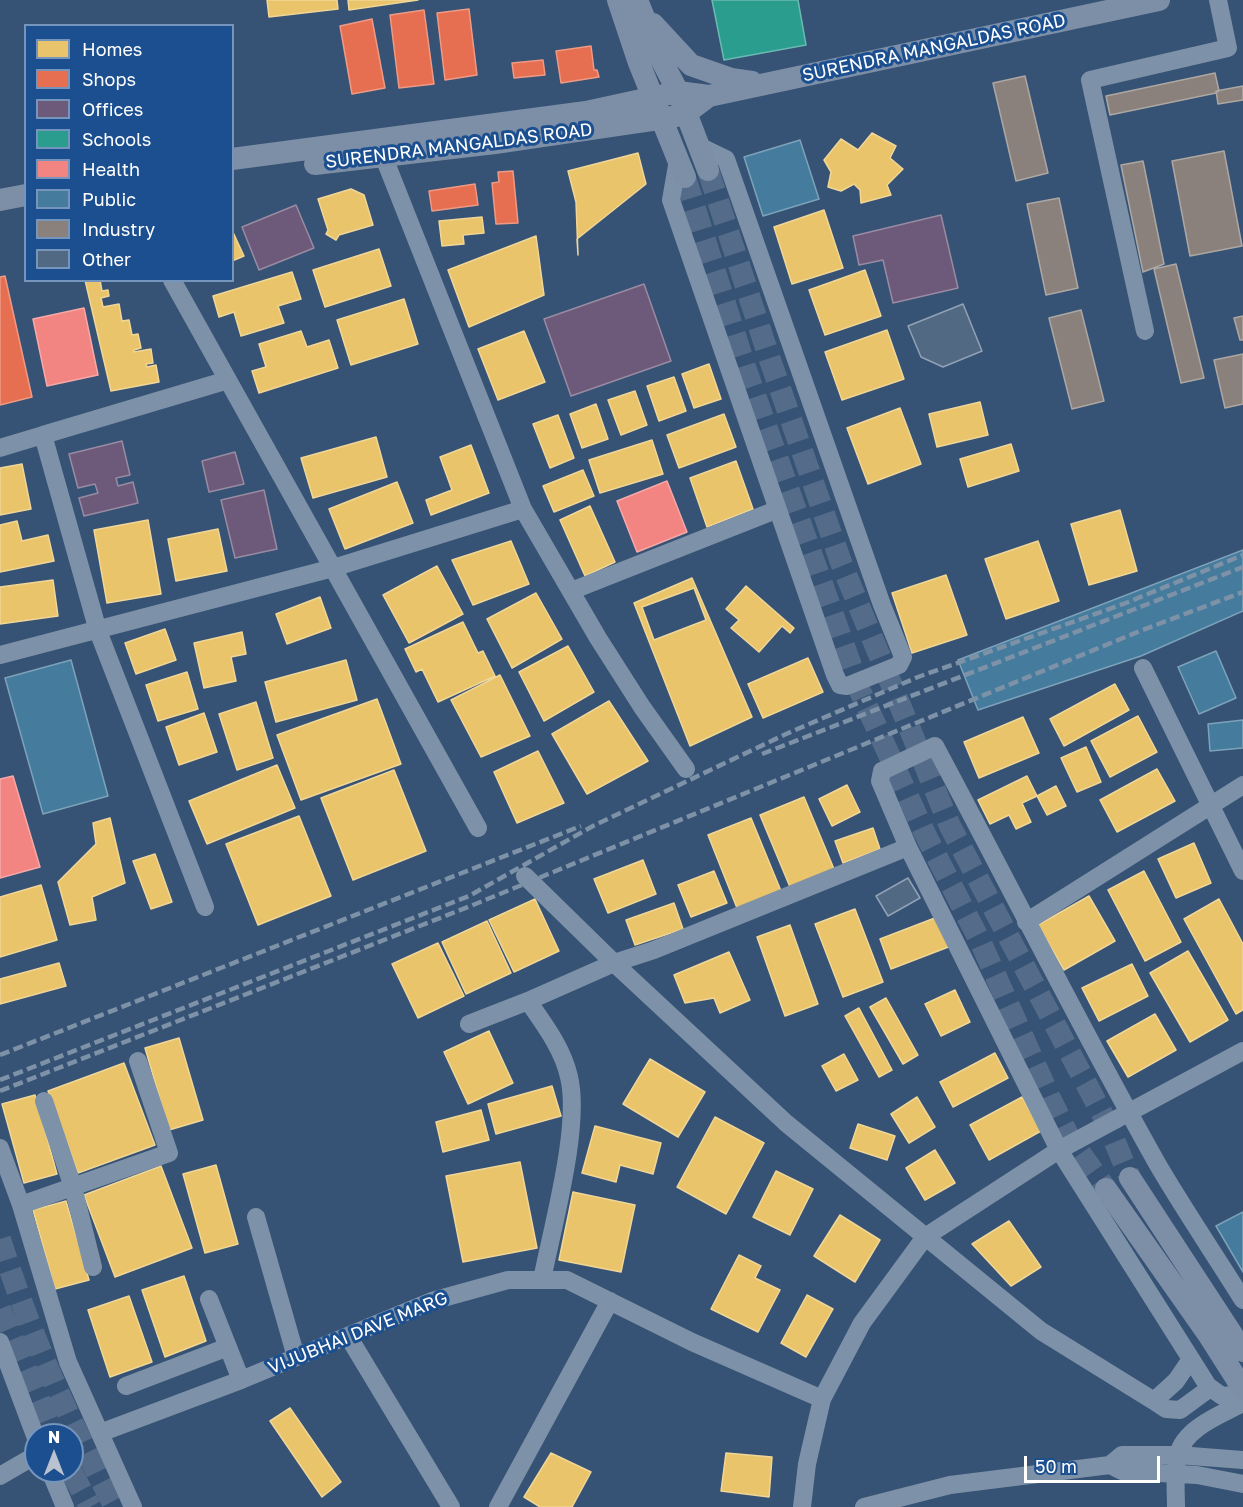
<!DOCTYPE html>
<html>
<head>
<meta charset="utf-8">
<style>
	body { margin:0 }
	#map { position:relative; width:1243px; height:1507px; overflow:hidden; background:#365274; font-family:"Golos Text",sans-serif }
	canvas { display:block }
	.legend { position:absolute; left:24px; top:24px; width:210px; height:258px; box-sizing:border-box; background:#1b4f8f; border:2px solid #7695bc; margin:0; padding:8px 10px; list-style:none; font-size:18px; color:#fff }
	.legend li { display:flex; align-items:center; gap:12px; height:30px }
	.legend b { width:30px; border:2px solid #7695bc }
	.north { position:absolute; left:24px; top:1423px; width:60px; height:60px; box-sizing:border-box; background:#1b4f8f; border:2px solid #7695bc; border-radius:50%; rotate:0deg; font-size:16px; font-weight:700; line-height:24px; text-align:center; color:#fff }
	.north::after { content:''; display:block; margin:auto; width:21px; height:27px; background:#b9c2ce; clip-path:polygon(50% 0,100% 100%,50% 72%,0 100%) }
	.scale { position:absolute; left:1024px; top:1456px; width:136px; height:27px; box-sizing:border-box; border:3px solid #fff; border-top:0; padding-left:8px; font-size:18px; line-height:21px; white-space:nowrap; color:#fff; -webkit-text-stroke:4px #1b4f8f; paint-order:stroke }
</style>
</head>
<body>
<div id="map">
<canvas width="1243" height="1507"></canvas>
<ul class="legend">
<li><b style="height:16px;background:#e9c46a"></b>Homes</li>
<li><b style="height:16px;background:#e76f51"></b>Shops</li>
<li><b style="height:16px;background:#6d597a"></b>Offices</li>
<li><b style="height:16px;background:#2a9d8f"></b>Schools</li>
<li><b style="height:16px;background:#f28482"></b>Health</li>
<li><b style="height:16px;background:#457b9d"></b>Public</li>
<li><b style="height:16px;background:#8a817c"></b>Industry</li>
<li><b style="height:16px;background:#526984"></b>Other</li>
</ul>
<div class="north">N</div>
<div class="scale">50 m</div>
</div>
<script>
const context = document.querySelector('canvas').getContext('2d');
context.lineJoin = 'round';
function fillPath(path, color) {
  context.fillStyle = color;
  context.fill(path, 'evenodd');
}
function stroke(path, color, width, dash) {
  context.strokeStyle = color;
  context.lineWidth = width;
  context.lineCap = dash ? 'butt' : 'round';
  context.setLineDash(dash || []);
  context.stroke(path);
}
function drawText(font, color, halo, rows, align = 'center') {
  context.font = font + ' "Golos Text",sans-serif';
  context.lineWidth = 6;
  context.setLineDash([]);
  context.textBaseline = 'middle';
  context.strokeStyle = halo;
  context.fillStyle = color;
  for (const [text, x, y, turn = 0] of rows) {
    context.save();
    context.translate(x, y);
    context.rotate((+turn || 0) * Math.PI / 180);
    context.textAlign = isNaN(turn) ? turn : align;
    if (halo) context.strokeText(text, 0, 0);
    context.fillText(text, 0, 0);
    context.restore();
  }
}
const homes = new Path2D(`
	M267 0H337L338 9 269 17Z
	M348 0H418L349 10Z
	M872 133 896 146 890 158 903 169 887 185 891 195 861 203 860 190 854 184 841 191 828 187 831 172 824 160 841 139 858 150Z
	M638 153 646 184 577 239 578 255 576 202 568 171Z
	M351 189 364 195 373 225 339 235 336 240 326 234 328 230 318 199Z
	M824 210 843 268 792 284 774 227Z
	M482 217 484 233 463 235 464 244 442 246 439 221Z
	M232 230 244 256 232 261Z
	M536 236 544 295 469 327 448 270Z
	M379 249 391 286 325 307 313 270Z
	M865 270 881 316 825 335 809 290Z
	M292 272 301 299 278 306 284 323 241 336 234 312 219 317 213 296Z
	M85 280H100L102 291 108 290 109 296 101 298 103 307 119 304 122 321 129 320 132 335 138 334 141 348 134 350V352L151 349 153 363 146 364 147 367 156 365 159 382 111 391Z
	M404 299 418 344 351 365 337 320Z
	M887 330 904 379 842 400 825 352Z
	M301 331 307 347 329 340 338 368 259 393 252 371 266 367 259 344Z
	M524 331 545 382 498 400 478 349Z
	M709 364 721 399 694 408 682 374Z
	M674 377 686 411 659 421 647 386Z
	M635 391 647 425 621 435 608 400Z
	M980 402 988 435 937 447 929 414Z
	M596 404 608 439 582 448 570 414Z
	M900 408 921 464 868 484 847 428Z
	M724 414 736 447 679 468 667 435Z
	M558 415 574 458 550 468 533 424Z
	M376 437 387 477 313 498 301 458Z
	M652 440 663 474 600 493 589 460Z
	M1011 444 1019 471 968 487 960 459Z
	M471 445 489 493 431 515 426 500 452 490 440 457Z
	M736 461 753 509 707 527 690 478Z
	M22 464 31 509 0 515V468Z
	M583 470 594 496 554 512 543 486Z
	M397 482 413 523 345 549 329 509Z
	M590 506 615 562 585 576 560 520Z
	M1120 510 1137 571 1089 585 1071 524Z
	M148 520 161 594 107 603 94 530Z
	M17 521 22 541 48 535 54 561 0 572V525Z
	M218 529 227 571 176 581 168 539Z
	M511 541 529 584 473 605 452 560Z
	M1038 541 1059 601 1006 619 985 559Z
	M437 566 463 614 409 643 383 595Z
	M946 575 967 635 912 653 892 593Z
	M692 578 752 717 690 746 634 603Z
	M53 580 58 616 0 624V587Z
	M746 586 794 628 790 633 782 626 759 652 731 628 739 620 726 609Z
	M694 588 706 620 654 640 642 607Z
	M536 593 562 639 512 668 487 619Z
	M320 597 331 628 287 644 276 614Z
	M463 622 478 653 483 651 495 676 438 702 422 669 416 672 405 649Z
	M165 629 176 660 136 674 125 643Z
	M242 632 246 654 231 657 236 681 204 688 194 643Z
	M568 646 594 692 544 721 519 672Z
	M808 658 823 692 763 718 748 684Z
	M346 660 357 700 276 722 265 682Z
	M187 672 198 709 158 721 146 685Z
	M500 675 530 736 481 757 451 700Z
	M1115 684 1129 710 1064 746 1050 719Z
	M377 699 401 764 301 800 277 735Z
	M609 701 648 761 587 794 552 734Z
	M256 702 273 758 237 770 219 714Z
	M204 713 217 752 179 765 166 727Z
	M1138 716 1157 752 1110 777 1091 741Z
	M1023 717 1039 753 979 778 964 742Z
	M1086 747 1101 782 1077 792 1061 758Z
	M538 751 564 803 517 823 494 772Z
	M277 765 295 808 207 844 189 801Z
	M1157 769 1175 801 1117 832 1100 800Z
	M394 770 426 851 353 880 321 798Z
	M1027 776 1037 796 1022 803 1031 822 1016 829 1009 815 990 824 978 800Z
	M847 785 860 812 832 826 819 799Z
	M1056 786 1066 806 1047 815 1037 796Z
	M804 797 834 869 790 887 760 815Z
	M299 816 331 896 258 925 226 844Z
	M110 818 125 883 92 897 96 920 70 925 58 882 96 844 93 823Z
	M751 818 781 891 737 908 708 835Z
	M873 828 880 849 843 863 835 841Z
	M1194 843 1211 883 1176 898 1158 859Z
	M155 854 172 902 151 909 133 861Z
	M643 860 656 894 608 913 594 879Z
	M714 871 727 903 691 917 678 885Z
	M1144 871 1181 942 1145 961 1108 890Z
	M41 885 57 940 0 957V897Z
	M1089 896 1115 941 1064 970 1038 925Z
	M535 899 559 951 514 972 489 920Z
	M1219 899 1243 944V1010L1236 1014 1184 919Z
	M674 903 683 929 635 945 626 920Z
	M855 909 883 982 843 997 815 924Z
	M940 916 951 946 891 969 880 939Z
	M487 921 511 973 466 994 442 942Z
	M790 925 818 1004 785 1016 757 937Z
	M438 943 464 996 418 1018 392 964Z
	M1188 951 1228 1020 1190 1042 1150 973Z
	M729 952 750 1000 720 1013 714 998 685 1003 674 975Z
	M59 963 66 986 0 1004V979Z
	M1132 964 1148 996 1099 1021 1082 988Z
	M955 990 970 1022 941 1036 925 1004Z
	M886 998 918 1055 903 1064 870 1007Z
	M859 1008 892 1070 879 1077 845 1016Z
	M1155 1014 1176 1050 1128 1077 1107 1041Z
	M489 1031 513 1083 468 1104 444 1052Z
	M179 1038 203 1120 169 1130 145 1048Z
	M995 1053 1008 1078 953 1107 940 1082Z
	M844 1054 858 1080 836 1091 822 1066Z
	M650 1059 705 1092 678 1137 623 1104Z
	M124 1063 155 1145 78 1173 48 1091Z
	M552 1086 561 1116 496 1134 488 1104Z
	M35 1095 57 1174 24 1183 2 1104Z
	M917 1097 935 1127 909 1143 891 1114Z
	M1022 1097 1041 1131 989 1160 970 1125Z
	M481 1110 489 1140 443 1152 436 1122Z
	M715 1117 764 1143 726 1214 677 1187Z
	M858 1124 895 1136 887 1160 850 1148Z
	M595 1126 661 1143 653 1174 620 1165 616 1182 582 1173Z
	M935 1150 955 1183 925 1200 906 1168Z
	M520 1162 537 1248 463 1262 446 1176Z
	M216 1165 238 1244 205 1253 183 1174Z
	M161 1166 192 1248 115 1277 84 1195Z
	M776 1171 813 1189 790 1235 753 1217Z
	M573 1192 635 1205 621 1272 559 1260Z
	M66 1201 89 1280 55 1289 33 1210Z
	M840 1215 880 1240 855 1282 814 1256Z
	M1009 1221 1041 1267 1011 1286 972 1244Z
	M739 1255 761 1266 755 1278 780 1290 758 1332 711 1309Z
	M184 1276 206 1341 165 1357 142 1290Z
	M807 1295 833 1309 806 1357 781 1343Z
	M129 1296 152 1362 110 1377 88 1310Z
	M290 1408 341 1482 322 1497 270 1421Z
	M551 1453 591 1472 572 1507H540L524 1497Z
	M726 1453 772 1457 769 1497 721 1491Z`);
fillPath(homes, '#e9c46a');
stroke(homes, '#f0d697', 1.5);
const shops = new Path2D(`
	M469 9 477 75 445 80 437 13Z
	M424 10 434 84 399 88 390 15Z
	M372 19 385 88 352 94 340 26Z
	M591 46 594 70H597L599 77 561 83 556 51Z
	M543 60 545 75 514 78 512 63Z
	M513 171 518 223 496 224 492 183 499 182 498 172Z
	M475 184 478 205 432 211 429 191Z
	M5 276 32 397 0 405V277Z`);
fillPath(shops, '#e76f51');
stroke(shops, '#ee9a85', 1.5);
const offices = new Path2D(`
	M296 205 314 248 259 270 242 227Z
	M941 215 958 288 893 303 883 260 859 265 853 236Z
	M644 284 671 361 571 396 544 319Z
	M122 441 130 475 116 478 118 486 133 482 138 503 84 516 79 498 98 493 95 484 78 488 69 454Z
	M235 452 244 484 209 492 202 461Z
	M264 490 277 549 235 558 221 500Z`);
fillPath(offices, '#6d597a');
stroke(offices, '#998ba2', 1.5);
const schools = new Path2D(`
	M712 0H798L806 45 724 60Z`);
fillPath(schools, '#2a9d8f');
stroke(schools, '#6abab1', 1.5);
const health = new Path2D(`
	M84 308 98 375 47 386 33 319Z
	M667 481 687 532 637 552 617 501Z
	M13 776 40 867 0 878V779Z`);
fillPath(health, '#f28482');
stroke(health, '#f6a9a8', 1.5);
const public = new Path2D(`
	M800 140 819 199 763 216 744 157Z
	M1243 550V611L1141 656 978 710 958 660Z
	M1216 651 1236 698 1199 714 1178 667Z
	M71 660 108 796 43 814 5 678Z
	M1243 720V748L1210 751 1208 724Z
	M1243 1212V1272L1216 1226Z`);
fillPath(public, '#457b9d');
stroke(public, '#7da3ba', 1.5);
const industry = new Path2D(`
	M1215 73 1219 91 1216 93 1110 115 1106 96Z
	M1025 76 1048 173 1016 181 993 83Z
	M1243 86V100L1218 104 1216 91Z
	M1224 151 1242 246 1190 256 1172 161Z
	M1143 161 1164 264 1143 272 1121 165Z
	M1059 198 1078 288 1046 295 1027 204Z
	M1176 264 1204 378 1181 383 1154 269Z
	M1081 310 1104 401 1072 409 1049 318Z
	M1243 316V340H1240L1234 318Z
	M1243 354V404L1225 408 1214 360Z`);
fillPath(industry, '#8a817c');
stroke(industry, '#ada7a3', 1.5);
const building = new Path2D(`
	M963 304 982 351 943 367 921 357 908 326Z
	M908 878 920 898 888 916 876 896Z`);
fillPath(building, '#526984');
stroke(building, '#92a2b6', 1.5);
stroke(new Path2D(`
	M708 170 770 360 842 565 950 826 1107 1123 1130 1178
	M685 177 745 367 860 691 926 836 981 943 1050 1098 1070 1139 1106 1189
	M0 1239C29 1332 69 1421 115 1507
	M0 1309 54 1435
	M71 1471 90 1507`), '#546c89', 22, [22, 11]);
stroke(new Path2D(`
	M379 145 523 509 598 638 642 707 686 769
	M678 160 671 200 835 675 840 685 847 686 899 665 903 657 882 605 726 159 699 146
	M172 280 478 828
	M1145 331 1090 80 1228 48 1218 0
	M43 435 228 380
	M0 448 43 435 98 631 205 907
	M571 591 776 510
	M0 655 333 568 523 509
	M1143 668 1243 871
	M525 876 614 963 654 950 908 847
	M1026 922 1243 785
	M469 1024 528 1001
	M44 1101 73 1187 93 1267
	M0 1148 21 1205 68 1362 133 1507
	M21 1205 169 1153 138 1061
	M256 1217 296 1357
	M542 1280C552 1228 581 1126 569 1077 563 1049 544 1024 528 1001L614 963 786 1123 1041 1331 1154 1401
	M209 1299 241 1380
	M1243 1300C1215 1255 1185 1211 1158 1165 1080 1027 1010 886 935 746L882 771 880 781 908 847 1059 1150 1208 1386 1222 1396 1243 1394
	M348 1336 451 1507
	M0 1342 36 1438
	M1191 1359 1176 1381 1154 1401 1166 1409 1180 1410 1210 1388
	M126 1386 228 1347
	M822 1399 862 1323 925 1237 1059 1150 1243 1051
	M100 1433 241 1380 432 1301 508 1280H567L692 1342 822 1399 807 1464 802 1507
	M1110 1465 1122 1455H1178L1243 1460
	M50 1471 65 1507
	M0 1476 36 1455
	M498 1507 610 1301
	M864 1507 950 1485 1110 1465 1122 1471 1197 1475 1243 1484
	M1176 1507C1176 1491 1174 1471 1178 1455 1184 1428 1222 1414 1243 1403`), '#7d92a8', 18);
stroke(new Path2D(`
	M618 0 639 63 685 177
	M637 0 661 59 678 92 708 170
	M653 24 691 65 731 79 752 82
	M232 159 586 112 678 92 709 96 1159 0
	M315 164 495 143 672 117 685 114 709 96
	M0 200 26 195
	M1130 1178 1243 1351
	M1106 1189 1210 1337 1243 1389`), '#7d8ea7', 22);
stroke(new Path2D(`
	M762 754 1243 567
	M0 1055 581 826
	M0 1080 469 896 593 826 786 734 918 677 1126 603 1243 555
	M0 1091 473 905 1140 631 1243 592`), '#7e92a7', 4.5, [10, 4.5]);
drawText('18px', '#fff', '#1b4f8f', [
	["SURENDRA MANGALDAS ROAD",934,48,-12],
	["SURENDRA MANGALDAS ROAD",459,146,-7],
	["VIJUBHAI DAVE MARG",358,1333,-22]
]);
</script>
</body>
</html>
